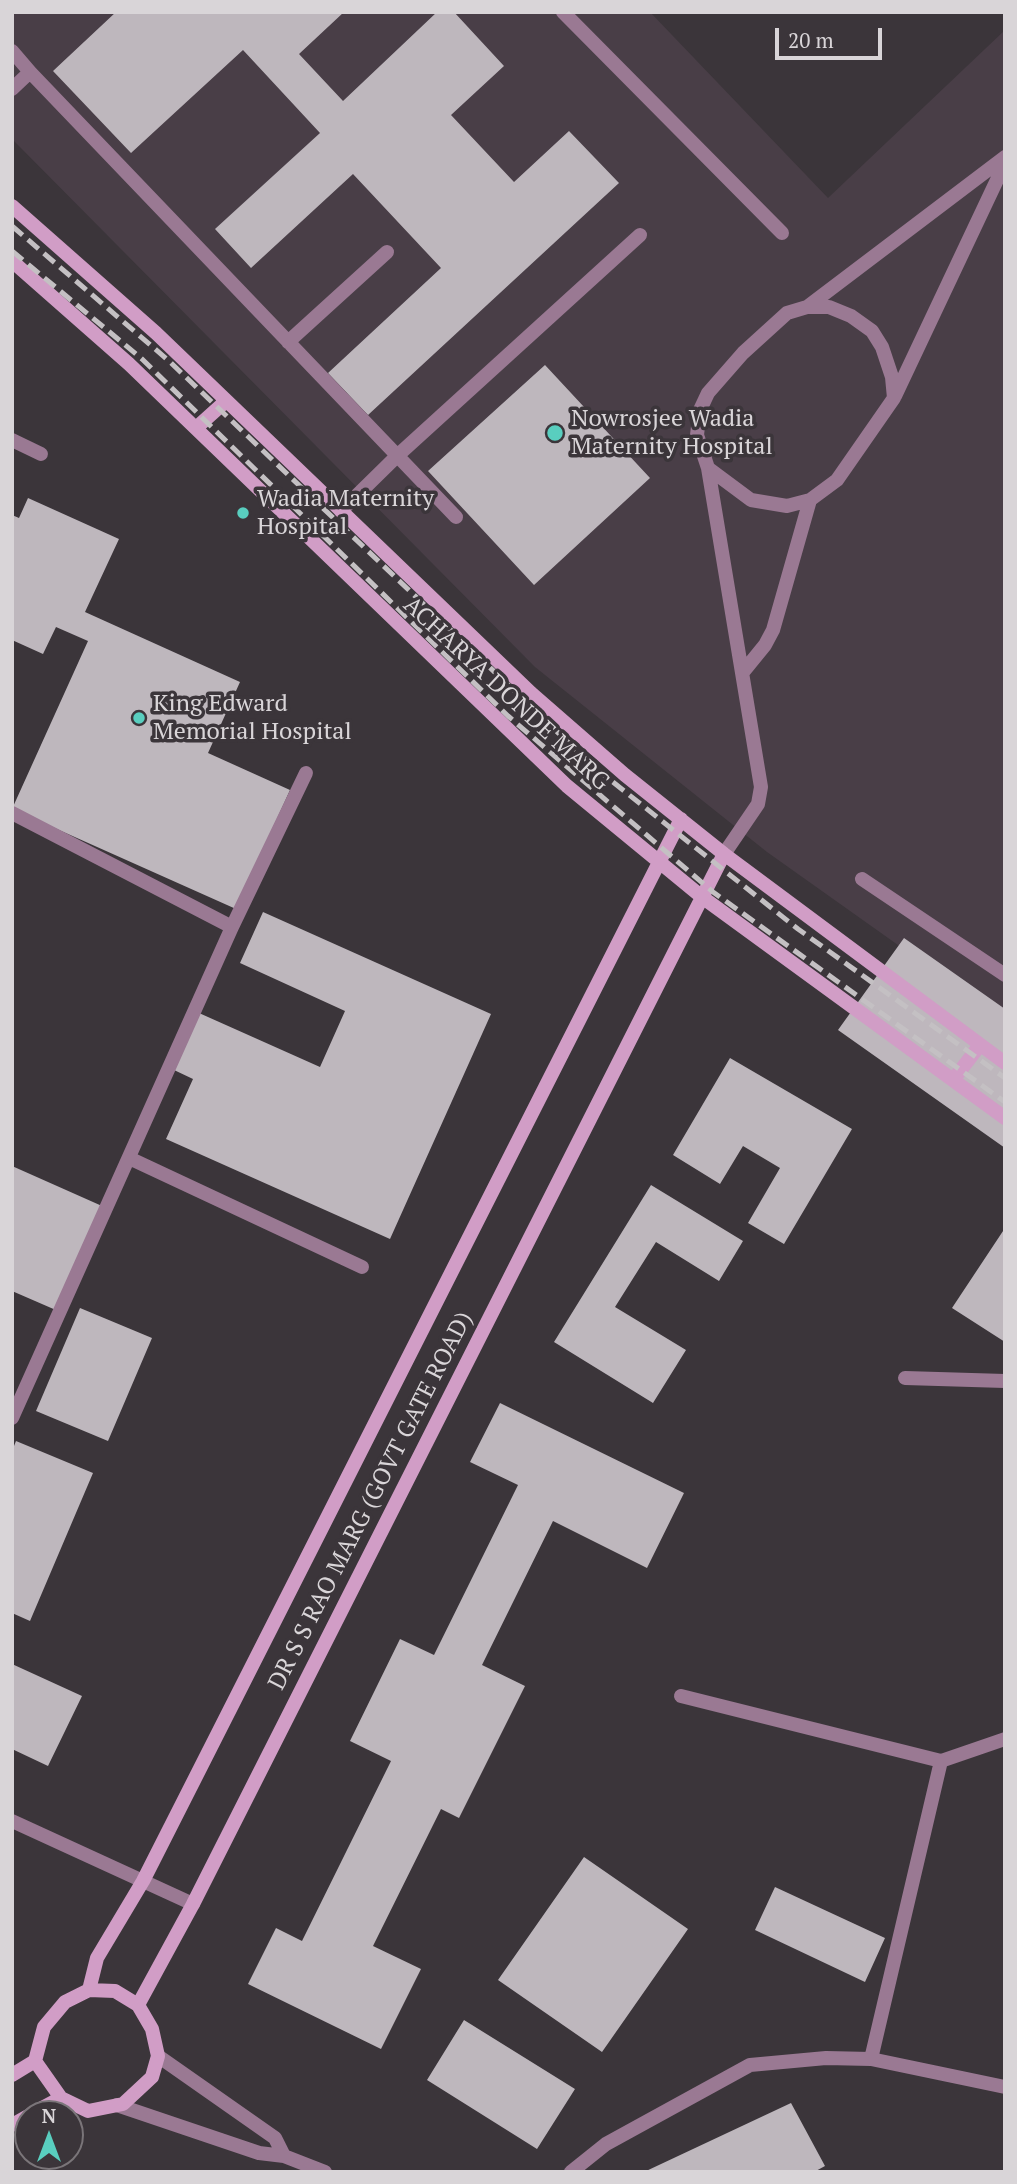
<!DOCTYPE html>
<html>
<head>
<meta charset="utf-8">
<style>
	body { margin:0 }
	#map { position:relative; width:1017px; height:2184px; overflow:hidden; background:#3b353a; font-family:"PT Serif",serif }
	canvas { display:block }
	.frame { position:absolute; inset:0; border:14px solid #d9d5d8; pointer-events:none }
	.north { position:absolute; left:14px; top:2100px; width:70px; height:70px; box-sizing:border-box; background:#3b353a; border:2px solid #7a7579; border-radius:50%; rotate:0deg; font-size:19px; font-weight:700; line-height:28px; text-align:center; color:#d9d5d8 }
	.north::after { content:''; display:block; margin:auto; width:24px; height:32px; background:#59cebf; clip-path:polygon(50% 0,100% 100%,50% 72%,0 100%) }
	.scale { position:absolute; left:775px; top:28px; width:107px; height:32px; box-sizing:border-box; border:4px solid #d9d5d8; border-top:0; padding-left:9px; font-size:21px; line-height:24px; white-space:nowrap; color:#d9d5d8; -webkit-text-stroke:5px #3b353a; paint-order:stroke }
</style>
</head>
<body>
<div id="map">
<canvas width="1017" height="2184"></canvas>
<div class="frame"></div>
<div class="north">N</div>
<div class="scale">20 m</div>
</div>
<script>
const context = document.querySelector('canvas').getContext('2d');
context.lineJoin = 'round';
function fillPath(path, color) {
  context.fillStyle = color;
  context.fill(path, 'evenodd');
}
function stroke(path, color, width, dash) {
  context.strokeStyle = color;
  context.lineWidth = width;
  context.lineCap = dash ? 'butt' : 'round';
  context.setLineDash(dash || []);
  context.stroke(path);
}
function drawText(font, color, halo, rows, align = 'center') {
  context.font = font + ' "PT Serif",serif';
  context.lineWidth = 7;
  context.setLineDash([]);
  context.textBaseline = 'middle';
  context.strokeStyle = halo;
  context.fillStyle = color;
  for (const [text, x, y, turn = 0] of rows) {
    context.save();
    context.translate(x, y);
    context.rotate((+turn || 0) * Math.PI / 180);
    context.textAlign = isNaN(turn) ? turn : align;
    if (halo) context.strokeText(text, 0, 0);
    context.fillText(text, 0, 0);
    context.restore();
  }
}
fillPath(new Path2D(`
	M12 12H650L828 198 1005 30V1021L767 852 535 667 12 139Z`), '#493e47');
fillPath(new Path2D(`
	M116 12H344L299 54 343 101 437 12H454L504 66 451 115 514 182 569 131 619 183 368 415 328 373 441 268 353 174 251 268 215 229 320 133 243 50 131 153 53 71Z
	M545 365 650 478 534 585 428 471Z
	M28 498 119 539 85 612 240 682 208 753 290 790 236 909 12 809 88 641 56 627 43 654 12 640V515L19 518Z
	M263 912 491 1014 390 1239 166 1139 193 1079 174 1070 199 1013 320 1067 345 1011 240 963Z
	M904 938 1005 1009V1148L838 1030Z
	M730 1058 852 1129 784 1244 748 1223 780 1168 743 1146 720 1184 673 1155Z
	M12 1166 111 1210 65 1314 12 1291Z
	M651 1185 743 1241 719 1281 656 1242 615 1307 686 1350 653 1403 554 1342Z
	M1005 1228V1342L952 1308Z
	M80 1308 152 1338 108 1441 36 1411Z
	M500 1403 684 1493 647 1568 553 1521 482 1665 525 1686 459 1818 441 1809 373 1946 421 1969 381 2049 248 1984 276 1928 302 1941 391 1761 350 1741 400 1639 434 1655 518 1485 470 1462Z
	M16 1441 93 1473 30 1621 12 1613V1451Z
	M12 1664 82 1696 48 1766 12 1749Z
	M584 1857 688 1929 602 2052 498 1980Z
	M775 1887 885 1938 865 1982 755 1930Z
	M464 2020 575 2089 537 2149 427 2080Z
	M791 2103 825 2166 814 2172H644Z`), '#beb7bd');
stroke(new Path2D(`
	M563 12 782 233
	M12 51 30 72
	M12 89 30 72 456 517
	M807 307H829L851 316 872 331 882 347 892 377 894 398 837 480 810 500 787 506 751 500 708 468 697 435 700 410 708 393 743 353 787 313Z
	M807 307 1005 157
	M288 342 387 252
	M895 396 1005 163
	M12 440 41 454
	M708 468 761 787 758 804 724 854
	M341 511 397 456 640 235
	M743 672 765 645 773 630 810 500
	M12 813 232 927
	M862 879 1005 975
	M129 1158 362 1267
	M12 1418 232 927 306 773
	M12 1821 193 1904`), '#9a7993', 14);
stroke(new Path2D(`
	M905 1378 1005 1381
	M681 1696 941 1761
	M158 2056 275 2138 284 2156
	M871 2059 941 1761 1005 1739
	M117 2105 259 2153 284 2156 325 2172
	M571 2172 606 2144 750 2065 826 2058 871 2059 1005 2087`), '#9a7993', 14);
stroke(new Path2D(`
	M12 206 156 333 531 693 625 775 724 854 1005 1063
	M12 261 129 364 567 786 702 897 1005 1118
	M196 428 226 401
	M953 1080 980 1045
	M89 1990 97 1958 143 1881 681 819
	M138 2005 193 1904 724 854
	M35 2061 61 2098 88 2111 123 2104 152 2077 158 2056 152 2029 138 2005
	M35 2061 44 2027 65 2002 89 1990 115 1991 138 2005
	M12 2075 35 2061
	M31 2114 61 2098
	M12 2125 28 2116`), '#d19dc6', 14);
stroke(new Path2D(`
	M12 226 169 361 594 767 798 929 1005 1078
	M12 251 142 359 508 716 713 892 1005 1102`), '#c4c0c3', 5, [14, 7]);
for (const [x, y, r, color] of [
	[555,433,9,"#59cebf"],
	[243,513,7,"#59cebf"],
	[139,718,7,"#59cebf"]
]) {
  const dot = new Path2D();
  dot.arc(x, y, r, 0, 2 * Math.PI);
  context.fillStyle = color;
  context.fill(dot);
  stroke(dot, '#3b353a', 2.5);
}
drawText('24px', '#d9d5d8', '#3b353a', [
	["Nowrosjee Wadia",571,419],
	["Maternity Hospital",571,447],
	["Wadia Maternity",257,499],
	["Hospital",257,527],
	["King Edward",153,704],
	["Memorial Hospital",153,732]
], 'left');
drawText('24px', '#d9d5d8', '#3b353a', [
	["ACHARYA DONDE MARG",506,694,43],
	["DR S S RAO MARG (GOVT GATE ROAD)",371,1501,-63]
]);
</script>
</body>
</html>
